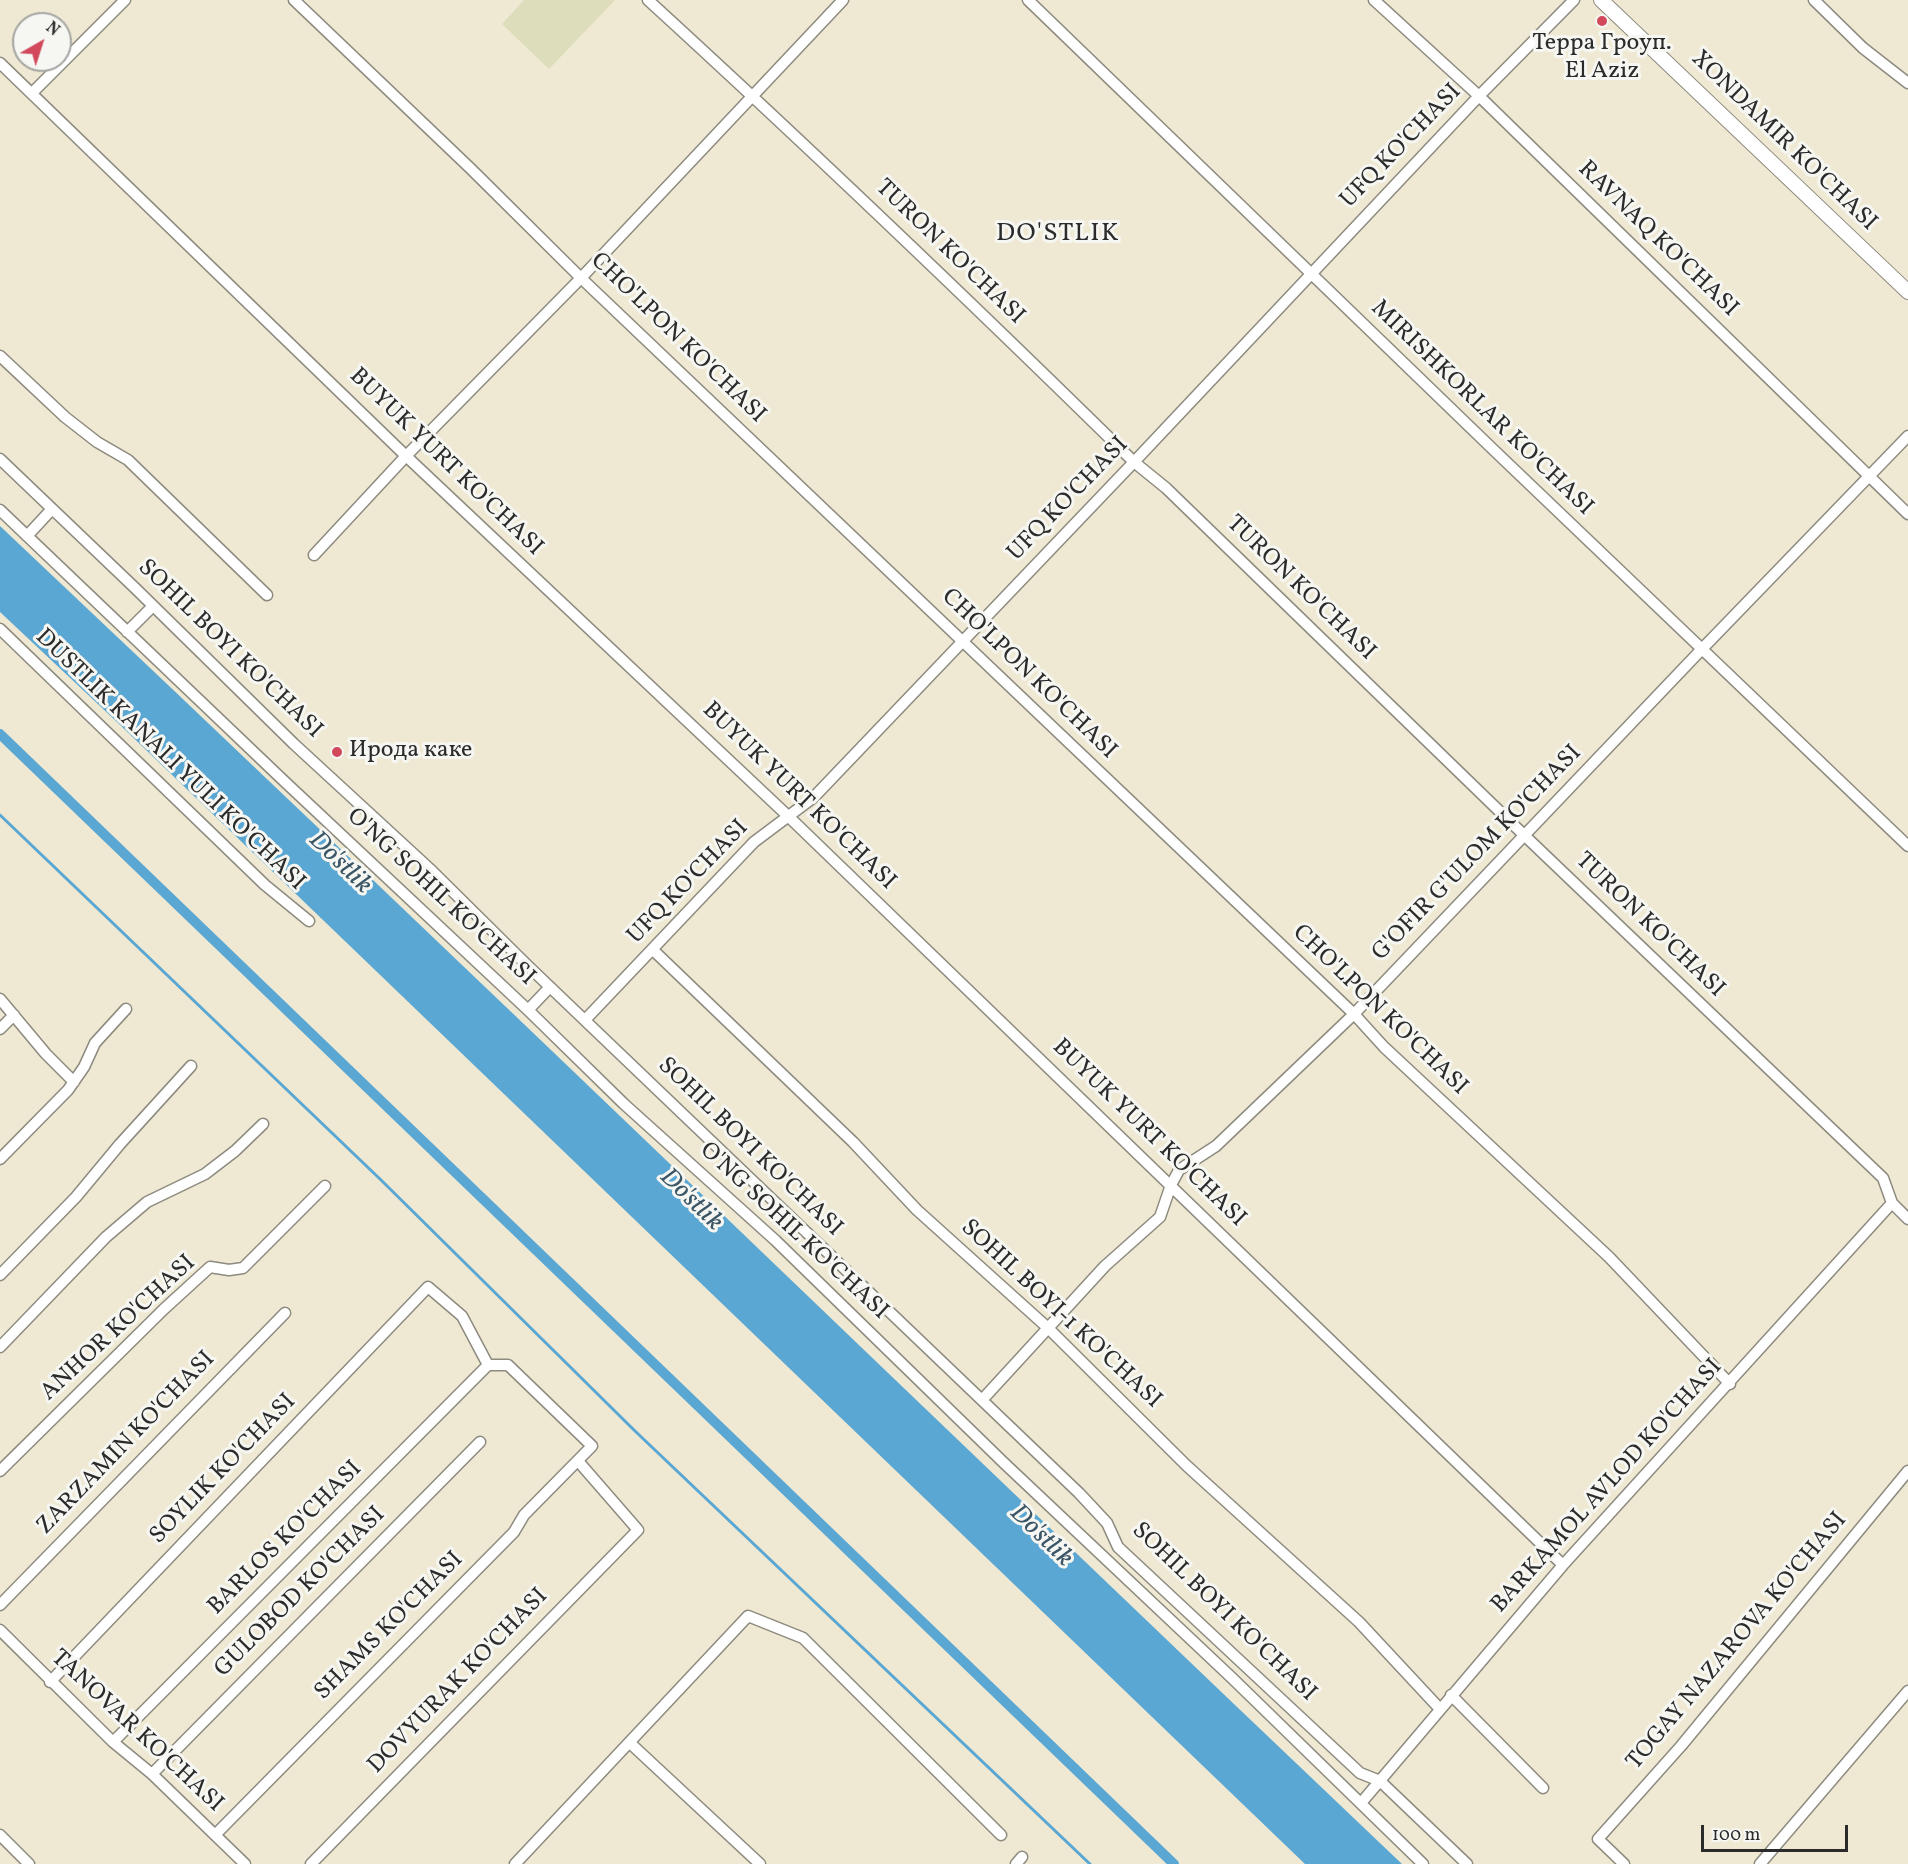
<!DOCTYPE html>
<html>
<head>
<meta charset="utf-8">
<style>
	body { margin:0 }
	#map { position:relative; width:1908px; height:1864px; overflow:hidden; background:#efe9d3; font-family:Vollkorn,serif }
	canvas { display:block }
	.north { position:absolute; left:12px; top:12px; width:60px; height:60px; box-sizing:border-box; background:#f6f6f2; border:2px solid #a5a5a2; border-radius:50%; rotate:39deg; font-size:16px; font-weight:700; line-height:24px; text-align:center; color:#2b2b2b }
	.north::after { content:''; display:block; margin:auto; width:21px; height:27px; background:#d1495b; clip-path:polygon(50% 0,100% 100%,50% 72%,0 100%) }
	.scale { position:absolute; left:1701px; top:1825px; width:147px; height:27px; box-sizing:border-box; border:3px solid #2b2b2b; border-top:0; padding-left:8px; font-size:18px; line-height:21px; white-space:nowrap; color:#2b2b2b; -webkit-text-stroke:4px #f6f6f2; paint-order:stroke }
</style>
</head>
<body>
<div id="map">
<canvas width="1908" height="1864"></canvas>
<div class="north">N</div>
<div class="scale">100 m</div>
</div>
<script>
const context = document.querySelector('canvas').getContext('2d');
context.lineJoin = 'round';
function fillPath(path, color) {
  context.fillStyle = color;
  context.fill(path, 'evenodd');
}
function stroke(path, color, width, dash) {
  context.strokeStyle = color;
  context.lineWidth = width;
  context.lineCap = dash ? 'butt' : 'round';
  context.setLineDash(dash || []);
  context.stroke(path);
}
function drawText(font, color, halo, rows, align = 'center') {
  context.font = font + ' Vollkorn,serif';
  context.lineWidth = 6;
  context.setLineDash([]);
  context.textBaseline = 'middle';
  context.strokeStyle = halo;
  context.fillStyle = color;
  for (const [text, x, y, turn = 0] of rows) {
    context.save();
    context.translate(x, y);
    context.rotate((+turn || 0) * Math.PI / 180);
    context.textAlign = isNaN(turn) ? turn : align;
    if (halo) context.strokeText(text, 0, 0);
    context.fillText(text, 0, 0);
    context.restore();
  }
}
fillPath(new Path2D(`
	M524 0H615L549 69 502 24Z`), '#deddbb');
fillPath(new Path2D(`
	M0 526C470 969 934 1419 1402 1864H1305L117 722 0 612Z`), '#5aa7d3');
stroke(new Path2D(`
	M0 815 380 1179 635 1431 1090 1864`), '#5aa7d3', 3);
stroke(new Path2D(`
	M0 734 1174 1864`), '#5aa7d3', 10);
const minor = new Path2D(`
	M294 0 470 168 581 278 1354 1014 1384 1047 1609 1257 1730 1384
	M648 0C813 151 974 305 1134 462L1166 488 1525 836 1883 1178 1892 1203 1908 1219
	M1028 0C1320 283 1613 566 1908 846
	M1374 0 1479 96 1908 514
	M1814 0 1863 48 1908 83
	M0 63 406 456 789 817 1563 1565
	M32 93 125 0
	M0 356 65 417 97 442 128 460 267 595
	M0 459 135 588 294 744 432 871 527 965 1079 1493 1107 1523 1118 1547 1360 1773 1380 1781 1467 1864
	M0 510 284 781 528 1010 624 1104 775 1240 1004 1463 1232 1678 1423 1864
	M27 536 52 509
	M314 555 406 456 581 278 843 0
	M0 629 265 885 309 921
	M127 632 153 606
	M653 950 853 1142 917 1210 1048 1328 1187 1466 1359 1622 1440 1709
	M0 999 46 1054 74 1082
	M528 1010 550 987
	M585 1020 754 842 814 797 1134 462 1479 96 1574 0
	M0 1029 14 1015
	M0 1159 68 1090 84 1067 95 1043 126 1009
	M0 1275 76 1197 120 1144 191 1066
	M0 1347 106 1237 147 1202 205 1174 235 1151 263 1124
	M982 1400 1105 1266 1160 1217 1171 1185 1179 1170 1216 1146 1354 1014 1701 650 1908 436
	M0 1471 164 1309 210 1267 229 1270 243 1268 325 1186
	M0 1605 285 1313
	M0 1630 113 1742 152 1774 245 1864
	M50 1682 428 1287 462 1316 488 1365H508L592 1446 524 1515 514 1532 215 1835
	M1451 1695 1543 1788
	M113 1742 488 1365
	M630 1743 760 1864
	M152 1774 480 1442
	M1361 1803 1563 1565 1892 1203
	M0 1835 29 1864
	M311 1864 638 1530 578 1461
	M515 1864 748 1616 803 1638 1001 1835
	M1016 1864 1022 1857
	M1624 1864 1598 1839 1681 1746 1908 1471
	M1760 1864 1908 1691`);
const secondary = new Path2D(`
	M1601 0 1908 292`);
stroke(minor, '#8d8a7f', 13);
stroke(secondary, '#8d8a7f', 16);
stroke(minor, '#fff', 10);
stroke(secondary, '#fff', 14);
for (const [x, y, r, color] of [
	[1602,21,6,"#d1495b"],
	[337,752,6,"#d1495b"]
]) {
  const dot = new Path2D();
  dot.arc(x, y, r, 0, 2 * Math.PI);
  context.fillStyle = color;
  context.fill(dot);
  stroke(dot, '#f6f6f2', 2);
}
drawText('24px', '#2b2b2b', '#f6f6f2', [
	["Терра Гроуп.",1602,45],
	["El Aziz",1602,73],
	["Ирода каке",349,752,"left"]
]);
drawText('24px', '#2b2b2b', '#f6f6f2', [
	["XONDAMIR KO'CHASI",1783,142,44],
	["UFQ KO'CHASI",1402,147,-46],
	["RAVNAQ KO'CHASI",1657,240,44],
	["TURON KO'CHASI",949,253,44],
	["CHO'LPON KO'CHASI",677,339,44],
	["MIRISHKORLAR KO'CHASI",1481,409,44],
	["BUYUK YURT KO'CHASI",445,463,44],
	["UFQ KO'CHASI",1069,500,-46],
	["TURON KO'CHASI",1300,589,44],
	["SOHIL BOYI KO'CHASI",229,650,44],
	["CHO'LPON KO'CHASI",1028,675,44],
	["DUSTLIK KANALI YULI KO'CHASI",169,761,44],
	["BUYUK YURT KO'CHASI",798,797,44],
	["G'OFIR G'ULOM KO'CHASI",1478,854,-46],
	["UFQ KO'CHASI",689,883,-46],
	["O'NG SOHIL KO'CHASI",440,898,43],
	["TURON KO'CHASI",1649,926,44],
	["CHO'LPON KO'CHASI",1379,1011,44],
	["BUYUK YURT KO'CHASI",1148,1134,44],
	["SOHIL BOYI KO'CHASI",749,1148,44],
	["O'NG SOHIL KO'CHASI",793,1232,43],
	["SOHIL BOYI-1 KO'CHASI",1060,1315,43],
	["ANHOR KO'CHASI",119,1329,-43],
	["ZARZAMIN KO'CHASI",127,1444,-46],
	["SOYLIK KO'CHASI",224,1470,-46],
	["BARKAMOL AVLOD KO'CHASI",1608,1487,-48],
	["BARLOS KO'CHASI",286,1539,-45],
	["GULOBOD KO'CHASI",301,1593,-45],
	["SOHIL BOYI KO'CHASI",1223,1613,44],
	["SHAMS KO'CHASI",390,1627,-45],
	["TOGAY NAZAROVA KO'CHASI",1738,1642,-50],
	["DOVYURAK KO'CHASI",459,1682,-46],
	["TANOVAR KO'CHASI",136,1732,43]
]);
context.letterSpacing = '1.5px';
drawText('26px', '#2b2b2b', '#f6f6f2', [
	["DO'STLIK",1058,235]
]);
context.letterSpacing = '0px';
drawText('italic 26px', '#3b5666', '#f6f6f2', [
	["Do'stlik",339,864,44],
	["Do'stlik",690,1201,44],
	["Do'stlik",1040,1537,44]
]);
</script>
</body>
</html>
